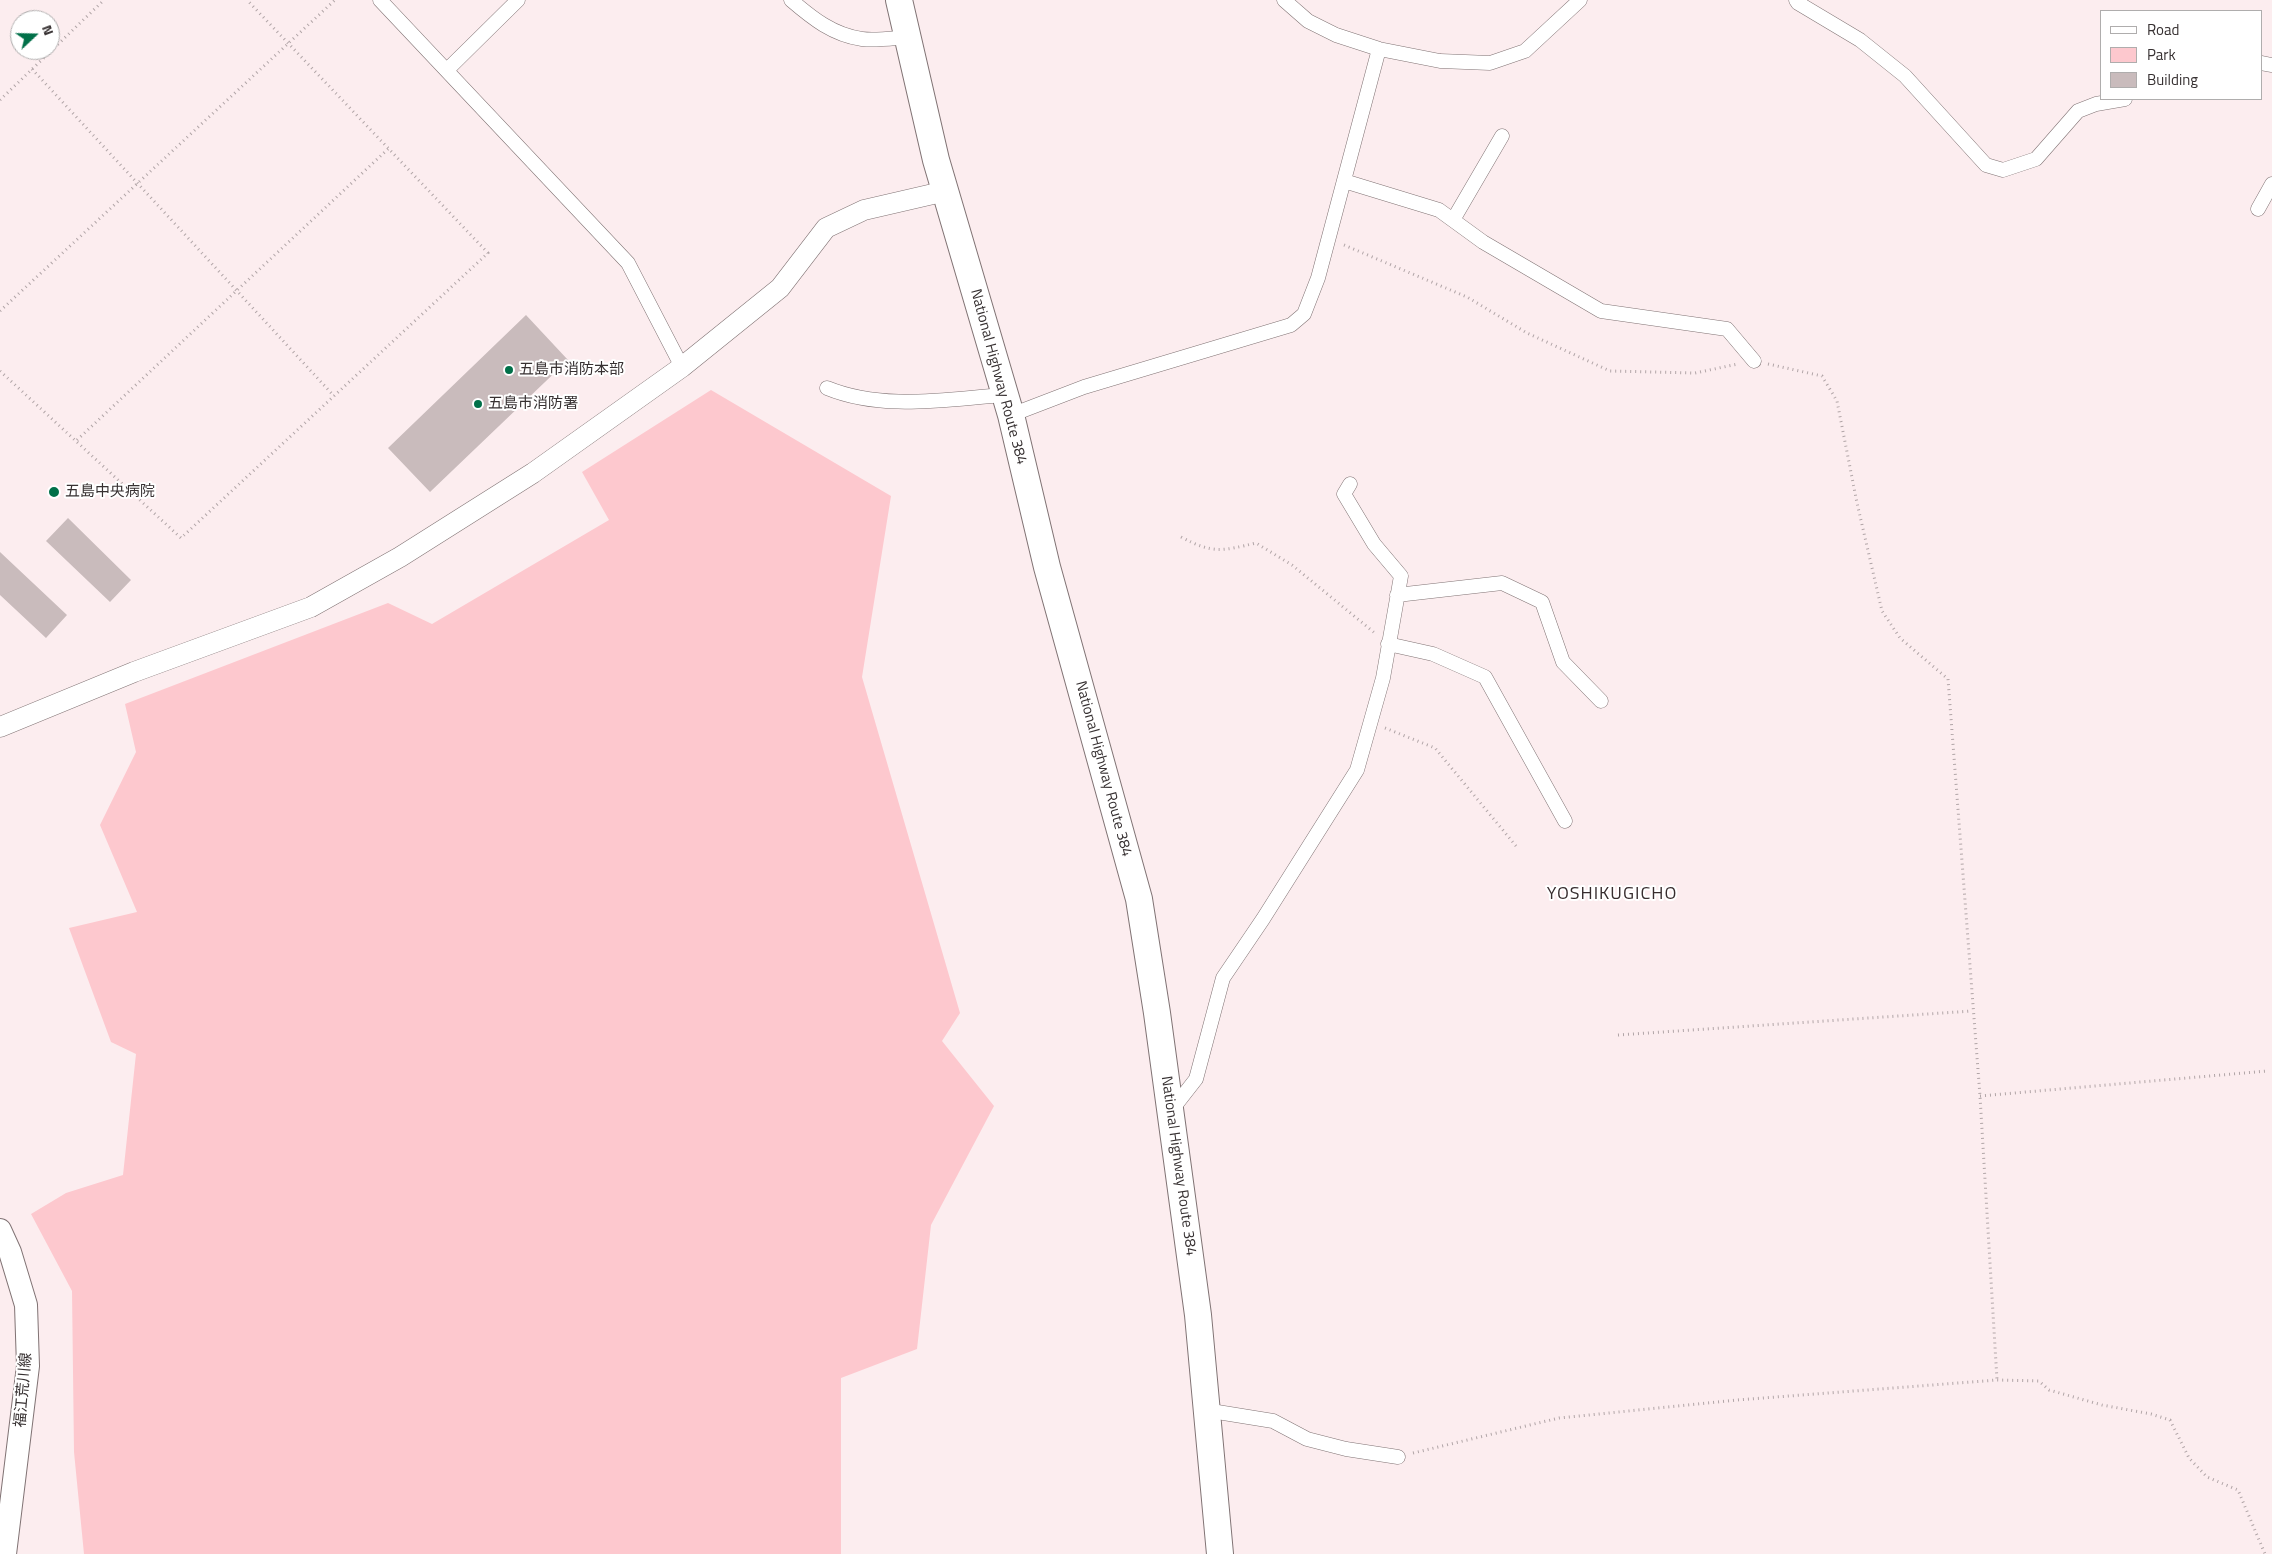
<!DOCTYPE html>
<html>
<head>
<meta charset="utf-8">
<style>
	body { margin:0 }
	#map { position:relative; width:2272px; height:1554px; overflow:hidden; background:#fcedef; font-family:"Titillium Web",sans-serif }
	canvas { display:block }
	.legend { position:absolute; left:2100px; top:10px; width:162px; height:90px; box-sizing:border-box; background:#fff; border:1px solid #afadad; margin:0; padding:6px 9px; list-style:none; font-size:15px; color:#373132 }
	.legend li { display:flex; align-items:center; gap:10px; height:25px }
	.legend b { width:25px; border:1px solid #afadad }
	.north { position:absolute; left:10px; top:10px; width:50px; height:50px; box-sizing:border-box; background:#fff; border:1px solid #afadad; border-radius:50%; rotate:69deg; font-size:14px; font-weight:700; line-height:20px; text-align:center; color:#373132 }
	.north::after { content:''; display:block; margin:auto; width:18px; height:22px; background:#017049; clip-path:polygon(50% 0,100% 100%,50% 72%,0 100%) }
</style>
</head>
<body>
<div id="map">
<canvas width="2272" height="1554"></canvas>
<ul class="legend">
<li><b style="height:6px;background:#fff"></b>Road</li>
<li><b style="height:14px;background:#fdc8ce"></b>Park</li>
<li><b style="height:14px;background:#c9bbbc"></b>Building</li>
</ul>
<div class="north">N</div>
</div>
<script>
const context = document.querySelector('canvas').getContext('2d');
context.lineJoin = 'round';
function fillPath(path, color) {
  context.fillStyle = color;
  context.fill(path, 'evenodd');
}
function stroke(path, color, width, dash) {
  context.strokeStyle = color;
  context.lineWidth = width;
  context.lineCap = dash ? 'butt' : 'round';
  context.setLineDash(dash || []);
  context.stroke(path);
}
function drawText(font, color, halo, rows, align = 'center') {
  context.font = font + ' "Titillium Web","Noto Sans JP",sans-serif';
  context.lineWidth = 4;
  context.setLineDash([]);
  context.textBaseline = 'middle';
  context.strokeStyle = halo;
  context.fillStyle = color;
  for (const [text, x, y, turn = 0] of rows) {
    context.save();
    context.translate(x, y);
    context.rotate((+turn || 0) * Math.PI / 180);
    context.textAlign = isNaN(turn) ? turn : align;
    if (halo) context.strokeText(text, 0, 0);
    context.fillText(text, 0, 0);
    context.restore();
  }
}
fillPath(new Path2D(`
	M711 390 891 496 862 677 960 1013 942 1041 994 1106 931 1225 917 1349 841 1378V1554H84L74 1452 72 1291 31 1214 66 1193 123 1175 136 1054 111 1042 69 928 137 912 100 825 136 752 125 704 388 603 432 624 609 520 582 472Z`), '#fdc8ce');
fillPath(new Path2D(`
	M526 315 568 360 430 492 388 448Z
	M68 518 131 580 110 602 46 541Z
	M0 552 67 615 46 638 0 595Z`), '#c9bbbc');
const street = new Path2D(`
	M380 0 628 263 682 367
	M791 0C812 18 833 35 862 39 876 41 894 38 909 37
	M1284 0 1308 21 1336 35 1379 49 1440 61 1490 63 1525 51 1580 0
	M1796 0 1798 3 1860 40 1905 76 1986 165 2003 170 2036 159 2078 111 2096 104 2125 99
	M2261 63 2272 65
	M447 70 518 0
	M1344 181 1439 210 1483 242 1601 311 1727 329 1754 361
	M2258 209 2272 184
	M1453 220 1502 136
	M827 388C883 411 946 399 1005 395
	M1011 415 1084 387 1291 325 1304 314 1318 278 1379 49
	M1397 595 1502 583 1542 602 1563 662 1601 701
	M1388 644 1433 654 1485 677 1565 821
	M1171 1111 1196 1079 1223 978 1263 919 1357 770 1383 678 1401 576 1374 544 1344 494 1350 484
	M1205 1410 1273 1421 1307 1439 1346 1449 1398 1457`);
const secondary = new Path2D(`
	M0 727 134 672 311 607 400 557 533 473 682 367 780 288 826 228 864 210 946 191`);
const primary = new Path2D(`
	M0 1230 10 1252 26 1305 28 1366 5 1554`);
const highway = new Path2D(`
	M899 0 936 160 1011 415 1047 567 1139 899 1157 1013 1198 1315 1220 1554`);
stroke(street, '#807374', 15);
stroke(secondary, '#807374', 21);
stroke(primary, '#807374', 24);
stroke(highway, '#807374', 28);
stroke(new Path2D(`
	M32 69 334 396
	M0 100 104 0
	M1344 245 1467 297 1527 333 1610 371 1695 373 1738 364
	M0 311 335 0
	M1768 364 1822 376 1837 401 1857 503 1882 611 1900 638 1948 679 1980 1096 1997 1380
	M0 371 181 538 488 253 247 0
	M77 440 388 149
	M1181 537C1213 554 1222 551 1256 543L1292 565 1376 634
	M1385 728 1435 748 1516 846
	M1618 1035 1972 1011
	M1980 1096 2267 1071
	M1413 1453 1559 1418 1737 1400 1997 1380 2039 1381 2049 1390 2102 1405 2151 1414 2170 1420 2189 1458 2207 1477 2238 1490 2265 1554`), '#b1a5a7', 3, [1, 4]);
stroke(street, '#fff', 14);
stroke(secondary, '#fff', 20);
stroke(primary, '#fff', 22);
stroke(highway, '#fff', 26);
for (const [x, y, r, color] of [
	[509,370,5,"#017049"],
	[478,404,5,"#017049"],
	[54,492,6,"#017049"]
]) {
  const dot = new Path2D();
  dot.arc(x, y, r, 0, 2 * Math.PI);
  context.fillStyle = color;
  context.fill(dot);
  stroke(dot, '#fff', 2);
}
drawText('15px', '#373132', '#fff', [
	["五島市消防本部",519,370],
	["五島市消防署",488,404],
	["五島中央病院",65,492]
], 'left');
drawText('15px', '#373132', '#fff', [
	["National Highway Route 384",998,377,75],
	["National Highway Route 384",1103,769,75],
	["National Highway Route 384",1178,1166,82],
	["福江荒川線",24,1390,-85]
]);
context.letterSpacing = '1px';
drawText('18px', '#372c2e', '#fff', [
	["YOSHIKUGICHO",1612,895]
]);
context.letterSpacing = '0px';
</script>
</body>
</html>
